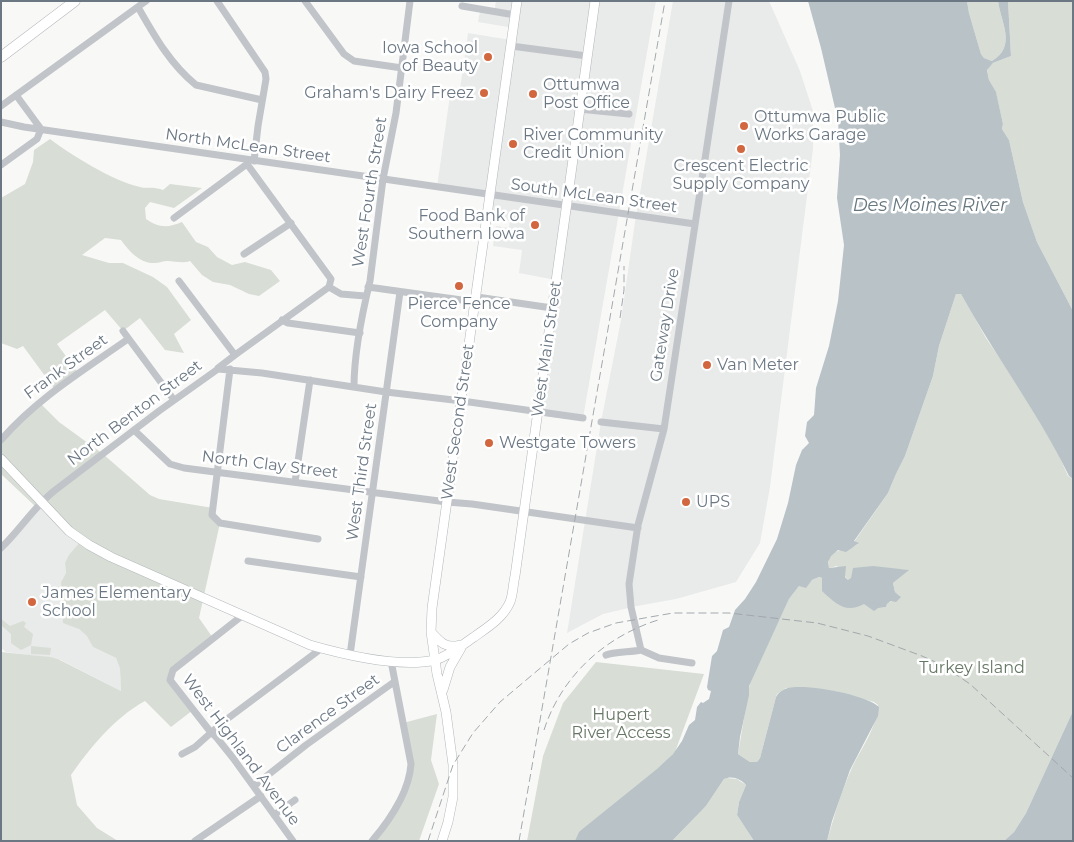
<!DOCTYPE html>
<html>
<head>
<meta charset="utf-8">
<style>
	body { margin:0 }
	#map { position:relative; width:1074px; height:842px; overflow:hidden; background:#f8f9f7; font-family:Montserrat,sans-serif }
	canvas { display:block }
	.frame { position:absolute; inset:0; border:2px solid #6b7884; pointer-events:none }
</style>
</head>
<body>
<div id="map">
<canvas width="1074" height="842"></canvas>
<div class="frame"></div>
</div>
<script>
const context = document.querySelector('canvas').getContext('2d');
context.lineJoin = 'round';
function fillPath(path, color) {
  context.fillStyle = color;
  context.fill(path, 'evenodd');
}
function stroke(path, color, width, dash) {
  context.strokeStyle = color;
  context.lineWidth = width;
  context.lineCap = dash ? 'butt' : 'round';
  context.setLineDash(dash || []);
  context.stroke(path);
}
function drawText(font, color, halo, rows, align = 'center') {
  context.font = font + ' Montserrat,sans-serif';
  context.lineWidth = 5;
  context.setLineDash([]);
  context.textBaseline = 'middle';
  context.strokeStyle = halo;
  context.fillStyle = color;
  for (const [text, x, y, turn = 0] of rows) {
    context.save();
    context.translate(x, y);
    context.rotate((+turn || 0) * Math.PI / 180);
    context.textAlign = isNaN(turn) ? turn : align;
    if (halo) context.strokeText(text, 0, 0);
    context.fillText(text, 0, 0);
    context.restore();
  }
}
fillPath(new Path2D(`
	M496 1H656L583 418 538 412 556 280 519 273 522 250 493 246 496 226 509 228 510 221 487 218 490 196 437 187 450 95 459 96 468 33 511 40 514 28 478 22 480 11 494 13Z
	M673 1H769L800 71 813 111V149L770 487 760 543 736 582 676 599 637 606 603 614 567 633 601 422 621 320 635 222Z
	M41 501 82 540 65 563 66 573 61 582 79 629 88 636 93 647 116 658 120 669 121 691 59 659 6 652 1 648V548Z`), '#e9eaea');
fillPath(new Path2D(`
	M967 1H998C1001 23 1017 46 992 61L984 58 981 54 969 13Z
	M1008 1H1073V311L1037 242 1023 202 1009 140 1002 129 1003 124 996 93 989 80 987 69 993 63 1011 56Z
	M50 139C73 156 111 180 140 187 148 189 152 186 163 190L170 184 202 188 174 208 150 202 145 208 146 219C159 228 168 228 182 222L196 242 208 247 217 257 232 265 245 262 271 270 280 281 259 296 249 294 230 285 213 282 202 275 190 261C181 264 176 261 167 261 163 261 159 263 155 263 140 264 129 251 121 240L105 238 82 255 109 263H123L153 277 167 287 191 320 174 334 184 353 165 350 140 318 123 331 105 310 57 344 79 374 56 391 23 346 17 349 1 343V198L25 184 33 162 34 150Z
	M956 294H961L986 338 1017 384 1056 449 1068 476 1073 479V711L1026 813 1014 832 1004 841H827C834 817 841 792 851 770 860 750 878 726 878 705L874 702 834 691 786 688 777 694 776 697 760 758 757 762H750L738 754 750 682 789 599 799 586 819 577C842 586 859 610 886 607L887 604 900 596 895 592 893 583 908 570 893 569 848 580 837 566 829 568C824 546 849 552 858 544L854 542 888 493 896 474 905 456 933 376 939 346Z
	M40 403 59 422 103 454 150 495 159 499 213 508 220 523 199 618 213 638 170 677 193 710 171 727 145 701C114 718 90 748 71 775L77 805 97 828 118 841H1V652L50 657 58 659 121 691 120 669 116 658 93 647 87 636 79 629 63 623 61 582 66 573 65 563 69 555 82 540 42 502 36 507 1 474V440Z
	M1 619 10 626 23 621 26 623 24 627 33 634 31 645 21 650 11 643V634L1 625Z
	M31 646 51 648 50 655 31 654Z
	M596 662 704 674 675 752 627 803 577 841H527L543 756 563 703Z
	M437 714 431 760 439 784 419 841H372L410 777 403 723Z
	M727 778 737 779 746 785 739 802 737 815 754 841H672L706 806 724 779Z`), '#d8ddd6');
fillPath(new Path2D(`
	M808 1H967L969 13 981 54 984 58 992 61C1017 46 1001 23 998 1H1008L1011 56 993 63 987 70 989 80 996 92 1003 124 1002 129 1009 140 1023 202 1037 242 1073 311V479L1069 476C1038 412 995 356 961 294H956L939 346 933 376 905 456 896 474 888 493 854 541 859 543 846 552 838 550 831 556 828 562 829 568 846 566 845 577 848 580 851 578 853 568 873 566 909 570 893 583 895 592 901 597 896 602 891 601 887 604 886 607 878 608 874 611 864 604C846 614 836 604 822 591V578L819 577 812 580 806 588 799 586 789 599 749 686V695L740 737 738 754 750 762H757L760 758 776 697C778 693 781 691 785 689 802 682 867 695 879 707L878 716 850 770 832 821 827 841H754L737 815 739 802 746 785C741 779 732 775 724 779L706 806 672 841H575L579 832 585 827 657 769 673 754 682 741 689 725 695 720 697 707 701 702 703 703 709 699 711 691 708 690 707 687 712 656 717 651 723 630 729 627 735 610 745 599 756 582 777 539 788 503 796 465 802 450 809 443 805 436 807 422 814 415 816 388 829 346 838 301 844 245 837 198 840 155 838 121 821 48Z
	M1073 711V841H1004L1014 832 1026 813Z`), '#b9c2c7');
const major = new Path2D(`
	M1 459 69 531 89 545 111 557 310 645C345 655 399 668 435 660 449 656 462 645 474 637 488 627 503 618 510 602 513 595 513 584 515 576L595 1
	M431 632C440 642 446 649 460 645
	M443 690 450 667 461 648
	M442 841 448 822 453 797V765L446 712 437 674 431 632 432 608 517 1`);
const highway = new Path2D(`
	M1 57 75 1`);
stroke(major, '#b4b8bc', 10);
stroke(highway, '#b4b8bb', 11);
stroke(new Path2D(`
	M217 1 265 72 266 79 258 126 254 161
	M305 1 344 54 354 61 402 68
	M462 6 515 15
	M138 7C154 35 170 64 196 85L262 100
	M511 46 587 56
	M1 106 146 1
	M579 109 629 114
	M1 122 24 127 695 224
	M247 164 331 279 329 287
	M1 165 37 139 41 129 16 95
	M174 218 247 164
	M244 254 291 223
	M179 281 235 355
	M329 287 341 294 365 296
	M368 287 476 302
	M477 297 552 308
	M282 320 288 323 360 333
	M123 331 174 400
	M218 368 235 355 329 287
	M230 369 212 515 220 523 318 539
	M354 387C354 353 362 314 370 281L383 179 396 113 410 1
	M601 422 664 429
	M134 430 170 464 184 468 447 502 472 504 638 528
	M1 440C36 399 84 370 128 339
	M295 482 310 380
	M1 548C20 530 33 508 54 491L159 411 218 369 262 373 386 392 462 401 583 418
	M248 561 361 577
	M243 615 173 670 170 680 209 730 217 738 233 758 293 841
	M641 650 631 607 629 584 638 525 664 429 729 1
	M641 650 659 658 692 663
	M350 655 400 292
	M606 655C613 652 632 652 641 650
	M182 754 195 747 223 722 322 648
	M254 786 306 745 394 682
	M274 815 295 800
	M195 841 261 796
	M372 841C390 820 409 792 411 764L391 661`), '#c1c4c8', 7);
stroke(major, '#fff', 9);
stroke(highway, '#fff', 10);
stroke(new Path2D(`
	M620 318 624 290V266
	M544 730C561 677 604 637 658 620
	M428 841 453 765 473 733 500 702 569 644 588 633 616 623 673 613H729L817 623 868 636 922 656 942 665 970 684 1073 778
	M519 841 665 1`), '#a3a8ad', 1, [8, 4]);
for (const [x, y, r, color] of [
	[488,57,5,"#d1663f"],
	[484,93,5,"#d1663f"],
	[533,94,5,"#d1663f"],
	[744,126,5,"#d1663f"],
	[513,144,5,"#d1663f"],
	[741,149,5,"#d1663f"],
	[535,225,5,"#d1663f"],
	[459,286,5,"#d1663f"],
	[707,365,5,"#d1663f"],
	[489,443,5,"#d1663f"],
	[686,502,5,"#d1663f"],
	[32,602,5,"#d1663f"]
]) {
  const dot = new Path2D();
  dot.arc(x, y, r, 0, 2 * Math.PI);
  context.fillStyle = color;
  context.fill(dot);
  stroke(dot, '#fff', 2);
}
drawText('16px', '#6b7884', '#fff', [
	["Iowa School",478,48,"right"],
	["of Beauty",478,66,"right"],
	["Ottumwa",543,85],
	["Post Office",543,103],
	["Graham's Dairy Freez",474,93,"right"],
	["Ottumwa Public",754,117],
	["Works Garage",754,135],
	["River Community",523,135],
	["Credit Union",523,153],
	["Crescent Electric",741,166,"center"],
	["Supply Company",741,184,"center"],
	["Food Bank of",525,216,"right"],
	["Southern Iowa",525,234,"right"],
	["Pierce Fence",459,304,"center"],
	["Company",459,322,"center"],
	["Van Meter",717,365],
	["Westgate Towers",499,443],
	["UPS",696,502],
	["James Elementary",42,593],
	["School",42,611]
], 'left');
drawText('16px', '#6b7884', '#fff', [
	["North McLean Street",248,146,8],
	["West Fourth Street",370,192,-81],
	["South McLean Street",594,196,8],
	["Gateway Drive",665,325,-81],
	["West Main Street",547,349,-82],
	["Frank Street",66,367,-36],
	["North Benton Street",135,413,-37],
	["West Second Street",458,422,-82],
	["North Clay Street",270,465,7],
	["West Third Street",362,472,-82],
	["Clarence Street",328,714,-36],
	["West Highland Avenue",241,750,53]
]);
drawText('16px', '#677765', '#fff', [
	["Turkey Island",972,668],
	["Hupert",621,715],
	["River Access",621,733]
]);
drawText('italic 18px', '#67777f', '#fff', [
	["Des Moines River",930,206]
]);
</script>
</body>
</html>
